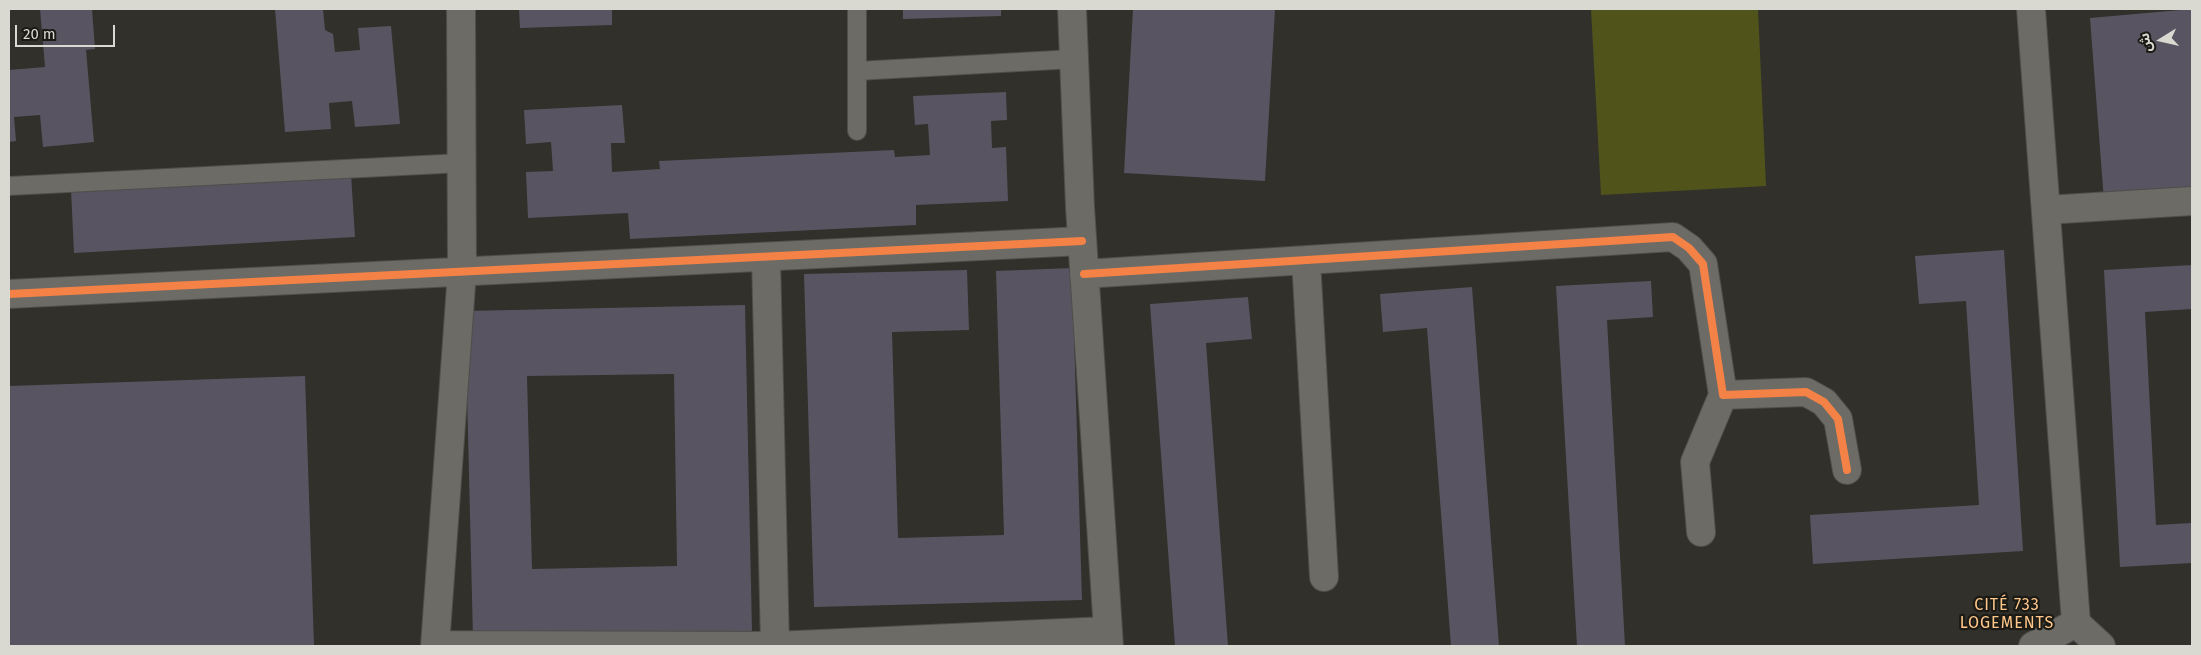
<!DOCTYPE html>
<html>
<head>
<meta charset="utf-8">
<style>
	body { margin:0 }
	#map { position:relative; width:2201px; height:655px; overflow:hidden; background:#31302b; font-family:"Fira Sans","Noto Sans Arabic",sans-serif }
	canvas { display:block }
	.frame { position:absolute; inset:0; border:10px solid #d9d8d1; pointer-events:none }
	.north { position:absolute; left:2136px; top:15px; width:50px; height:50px; -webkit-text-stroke:4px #1b1a15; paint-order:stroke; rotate:260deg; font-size:14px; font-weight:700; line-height:20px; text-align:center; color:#d9d8d1 }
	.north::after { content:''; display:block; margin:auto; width:18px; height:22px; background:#d9d8d1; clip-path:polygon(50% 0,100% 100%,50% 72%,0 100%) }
	.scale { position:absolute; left:15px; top:25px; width:100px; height:22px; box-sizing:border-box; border:2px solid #d9d8d1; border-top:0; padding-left:6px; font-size:15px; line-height:18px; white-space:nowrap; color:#d9d8d1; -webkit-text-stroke:4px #1b1a15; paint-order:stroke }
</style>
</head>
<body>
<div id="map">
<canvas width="2201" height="655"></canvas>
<div class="frame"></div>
<div class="north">ش</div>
<div class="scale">20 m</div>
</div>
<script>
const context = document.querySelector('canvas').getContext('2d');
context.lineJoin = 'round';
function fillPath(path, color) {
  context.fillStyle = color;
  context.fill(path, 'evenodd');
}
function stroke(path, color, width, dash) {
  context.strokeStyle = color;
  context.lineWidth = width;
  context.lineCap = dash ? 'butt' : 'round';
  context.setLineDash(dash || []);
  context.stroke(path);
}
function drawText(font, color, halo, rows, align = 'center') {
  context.font = font + ' "Fira Sans",sans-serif';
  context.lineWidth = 4.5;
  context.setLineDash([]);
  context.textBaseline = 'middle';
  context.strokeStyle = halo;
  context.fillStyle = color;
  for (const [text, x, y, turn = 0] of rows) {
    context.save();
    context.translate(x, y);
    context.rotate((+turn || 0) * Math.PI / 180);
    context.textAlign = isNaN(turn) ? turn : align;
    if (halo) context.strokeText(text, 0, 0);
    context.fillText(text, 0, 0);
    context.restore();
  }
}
fillPath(new Path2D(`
	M1591 9H1758L1766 186 1601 195Z`), '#50541b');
fillPath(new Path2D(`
	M40 9H92L95 49 86 50 94 142 43 147 40 115 14 117 16 141 9 142V70L45 67Z
	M275 9H323L325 30 333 34 335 52 360 50 358 28 391 26 400 124 355 127 352 101 329 103 331 129 285 132Z
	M519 9H612V25L520 28Z
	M903 9H1001V16L903 19Z
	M1133 9H1275L1265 181 1124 173Z
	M2192 9V207L2105 214 2090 18Z
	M1006 92 1007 120 991 121 992 148 1006 147 1008 201 916 205V225L630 239 628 213 528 218 526 172 553 171 551 142 526 144 524 110 622 105 625 143H611L612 172 660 169 659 161 894 150 895 157 930 155 928 124 915 125 913 96Z
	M351 174 355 237 74 253 71 190Z
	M2004 250 2023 551 1813 564 1810 515 1979 505 1966 301 1919 304 1915 256Z
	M2192 265V309L2145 312 2156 525 2192 523V563L2120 567 2104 270Z
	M1072 268 1082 600 814 607 804 274 967 270 969 330 892 332 898 538 1004 535 996 271Z
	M1651 281 1653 317 1607 320 1625 646H1577L1556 286Z
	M1472 287 1499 646H1451L1427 328 1383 332 1380 294Z
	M1248 297 1252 339 1206 343 1228 646H1175L1150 304Z
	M745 305 752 632 473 638 465 311ZM674 374 677 566 532 569 527 376Z
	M305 376 314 646H9V386Z`), '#595461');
const service = new Path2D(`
	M857 71 1074 59
	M857 131V9
	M9 186 462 163`);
const minor = new Path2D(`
	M1072 9 1080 207 1109 646
	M2031 9 2076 623 2101 646
	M2046 210 2192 201
	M766 257 775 646
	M1306 260 1324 577
	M1084 274 1673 237 1689 248 1703 264 1723 395 1806 392 1824 402 1838 419 1847 470
	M9 294 1082 241
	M1701 532 1695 462 1723 395
	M435 645 775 646 1107 631
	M435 646 462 272 461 9
	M2033 646 2076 623`);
stroke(service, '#4f4e4a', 20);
stroke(minor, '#4f4e4a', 30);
stroke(service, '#6c6b66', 18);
stroke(minor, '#6c6b66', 28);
stroke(new Path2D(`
	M1084 274 1673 237 1689 248 1703 264 1723 395 1806 392 1824 402 1838 419 1847 470
	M9 294 1082 241`), '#f48246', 8);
context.letterSpacing = '1px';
drawText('16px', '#ffc78a', '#1b1a15', [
	["CITÉ 733",2007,606],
	["LOGEMENTS",2007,624]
]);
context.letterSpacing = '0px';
</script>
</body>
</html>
